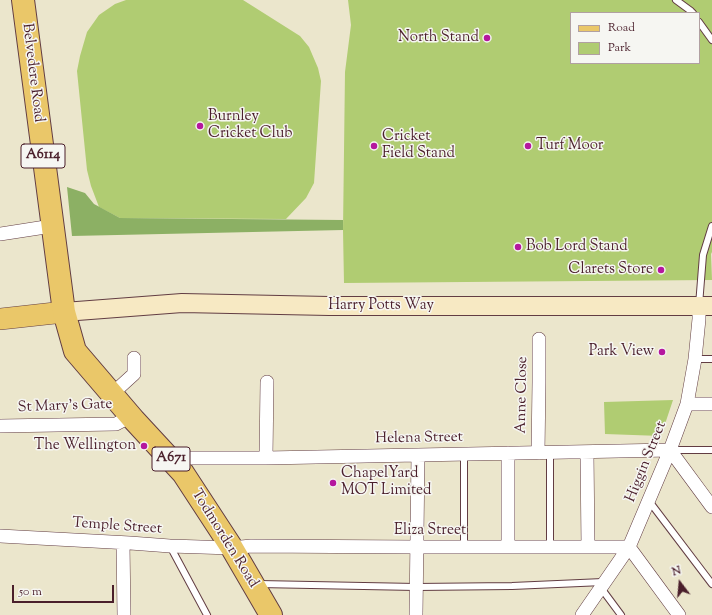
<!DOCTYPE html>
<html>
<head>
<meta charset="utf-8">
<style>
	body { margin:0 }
	#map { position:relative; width:712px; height:615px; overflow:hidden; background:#ebe6cc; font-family:"Sorts Mill Goudy",serif }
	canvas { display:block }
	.legend { position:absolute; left:570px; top:12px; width:130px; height:52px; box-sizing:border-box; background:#f6f6f2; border:1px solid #b1a0a2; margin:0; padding:5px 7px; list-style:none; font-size:12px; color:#4a1f2b }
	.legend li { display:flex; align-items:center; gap:8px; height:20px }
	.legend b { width:20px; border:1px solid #b1a0a2 }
	.north { position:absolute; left:660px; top:563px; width:40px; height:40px; -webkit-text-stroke:3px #f6f6f2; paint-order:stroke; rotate:344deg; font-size:11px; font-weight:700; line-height:16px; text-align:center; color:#4a1f2b }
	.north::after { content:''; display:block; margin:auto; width:14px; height:18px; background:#4a1f2b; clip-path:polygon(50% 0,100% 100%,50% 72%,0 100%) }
	.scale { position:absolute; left:12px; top:585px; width:102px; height:18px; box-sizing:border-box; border:2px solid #4a1f2b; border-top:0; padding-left:5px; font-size:12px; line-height:14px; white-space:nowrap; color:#4a1f2b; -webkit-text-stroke:3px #f6f6f2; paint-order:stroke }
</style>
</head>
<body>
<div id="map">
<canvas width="712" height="615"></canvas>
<ul class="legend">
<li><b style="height:5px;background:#eac769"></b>Road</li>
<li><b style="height:11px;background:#b0cc72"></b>Park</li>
</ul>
<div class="north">N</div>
<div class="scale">50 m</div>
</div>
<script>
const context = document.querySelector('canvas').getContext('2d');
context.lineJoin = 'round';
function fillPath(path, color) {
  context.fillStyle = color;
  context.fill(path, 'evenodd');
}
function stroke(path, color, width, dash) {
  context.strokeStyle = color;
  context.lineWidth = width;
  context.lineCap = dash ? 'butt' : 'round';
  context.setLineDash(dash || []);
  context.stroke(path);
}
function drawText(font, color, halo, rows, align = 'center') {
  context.font = font + ' "Sorts Mill Goudy",serif';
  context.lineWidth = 3;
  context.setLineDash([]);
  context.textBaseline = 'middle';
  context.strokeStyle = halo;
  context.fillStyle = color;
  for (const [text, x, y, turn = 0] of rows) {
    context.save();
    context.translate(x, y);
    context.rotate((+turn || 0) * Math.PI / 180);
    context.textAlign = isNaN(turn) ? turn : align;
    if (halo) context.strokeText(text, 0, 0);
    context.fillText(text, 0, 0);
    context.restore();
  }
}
fillPath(new Path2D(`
	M126 0H243L300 36 309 47 318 68 321 81 314 183 306 198 286 219 120 218 99 207 91 186 87 170 77 71 80 56 87 32 99 15 115 4Z
	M348 0H712V252L711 254 712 280 344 283 343 230 345 72 351 25ZM571 13H699V63H571Z
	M673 400 661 436 605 434 604 402Z`), '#b0cc72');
fillPath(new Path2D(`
	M67 187 85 193 94 204 120 218 343 220V230L72 236Z`), '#8cb064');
const lane = new Path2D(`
	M676 0 691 11 693 13
	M699 22 712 40
	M699 305 703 255 712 226
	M695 359H712
	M672 450H712
	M550 452V547
	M649 501 712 584
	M170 546 207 615
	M464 547V454
	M259 584 416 587 512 586 603 582
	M601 588 621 615`);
const street = new Path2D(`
	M0 234 52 226
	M112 394 134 374V358
	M687 404H712
	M0 426 116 424 131 416
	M587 452 588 547
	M538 453 539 382V339
	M169 458H266L670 450 712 507
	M266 458 267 382
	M0 536 130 543 170 546 232 548 251 546 417 547H629L679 615
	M123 543 124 615
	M508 547V453
	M416 615 418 455
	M582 615 629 547 670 450 687 404 695 359 699 319V306`);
const secondary = new Path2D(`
	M64 312 182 303 329 306H712`);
const primary = new Path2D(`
	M0 319 64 312`);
const highway = new Path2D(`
	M23 0 64 312 75 351 134 420 183 473 232 548 271 615`);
stroke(lane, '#623d43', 8);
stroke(street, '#623d43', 14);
stroke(secondary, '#623d43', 20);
stroke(primary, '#623d43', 22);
stroke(highway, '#623d43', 24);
stroke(lane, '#fff', 6);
stroke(street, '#fff', 13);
stroke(secondary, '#f7e9c3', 18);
stroke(primary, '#eac769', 21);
stroke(highway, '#eac769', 22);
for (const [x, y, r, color] of [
	[487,38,4,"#b5179e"],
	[200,126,4,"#b5179e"],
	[374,146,4,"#b5179e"],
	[528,146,4,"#b5179e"],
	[518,247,4,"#b5179e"],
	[661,270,4,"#b5179e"],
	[662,352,4,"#b5179e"],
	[144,446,4,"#b5179e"],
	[333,483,4,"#b5179e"]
]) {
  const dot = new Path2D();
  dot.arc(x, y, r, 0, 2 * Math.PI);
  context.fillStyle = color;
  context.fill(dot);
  stroke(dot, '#f6f6f2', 1.5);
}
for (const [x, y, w] of [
	[43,156,44],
	[171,459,38]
]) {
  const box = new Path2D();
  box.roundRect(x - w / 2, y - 12, w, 24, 3);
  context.fillStyle = '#f6f6f2';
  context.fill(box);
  stroke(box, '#4a1f2b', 1);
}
drawText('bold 14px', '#4a1f2b', null, [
	["A6114",43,156],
	["A671",171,459]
]);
drawText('15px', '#4a1f2b', '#f6f6f2', [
	["North Stand",479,38,"right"],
	["Burnley",208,117],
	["Cricket Club",208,134],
	["Cricket",382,137],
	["Field Stand",382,154],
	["Turf Moor",536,146],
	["Bob Lord Stand",526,247],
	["Clarets Store",653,270,"right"],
	["Park View",654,352,"right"],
	["The Wellington",136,446,"right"],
	["ChapelYard",341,474],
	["MOT Limited",341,491]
], 'left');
drawText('15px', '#4a1f2b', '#f6f6f2', [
	["Belvedere Road",32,73,83],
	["Harry Potts Way",381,306],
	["Anne Close",523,395,-89],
	["St Mary's Gate",65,407,-2],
	["Helena Street",419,439,-1],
	["Higgin Street",647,462,-68],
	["Temple Street",117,527,4],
	["Eliza Street",430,531],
	["Todmorden Road",224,539,58]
]);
</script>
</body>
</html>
